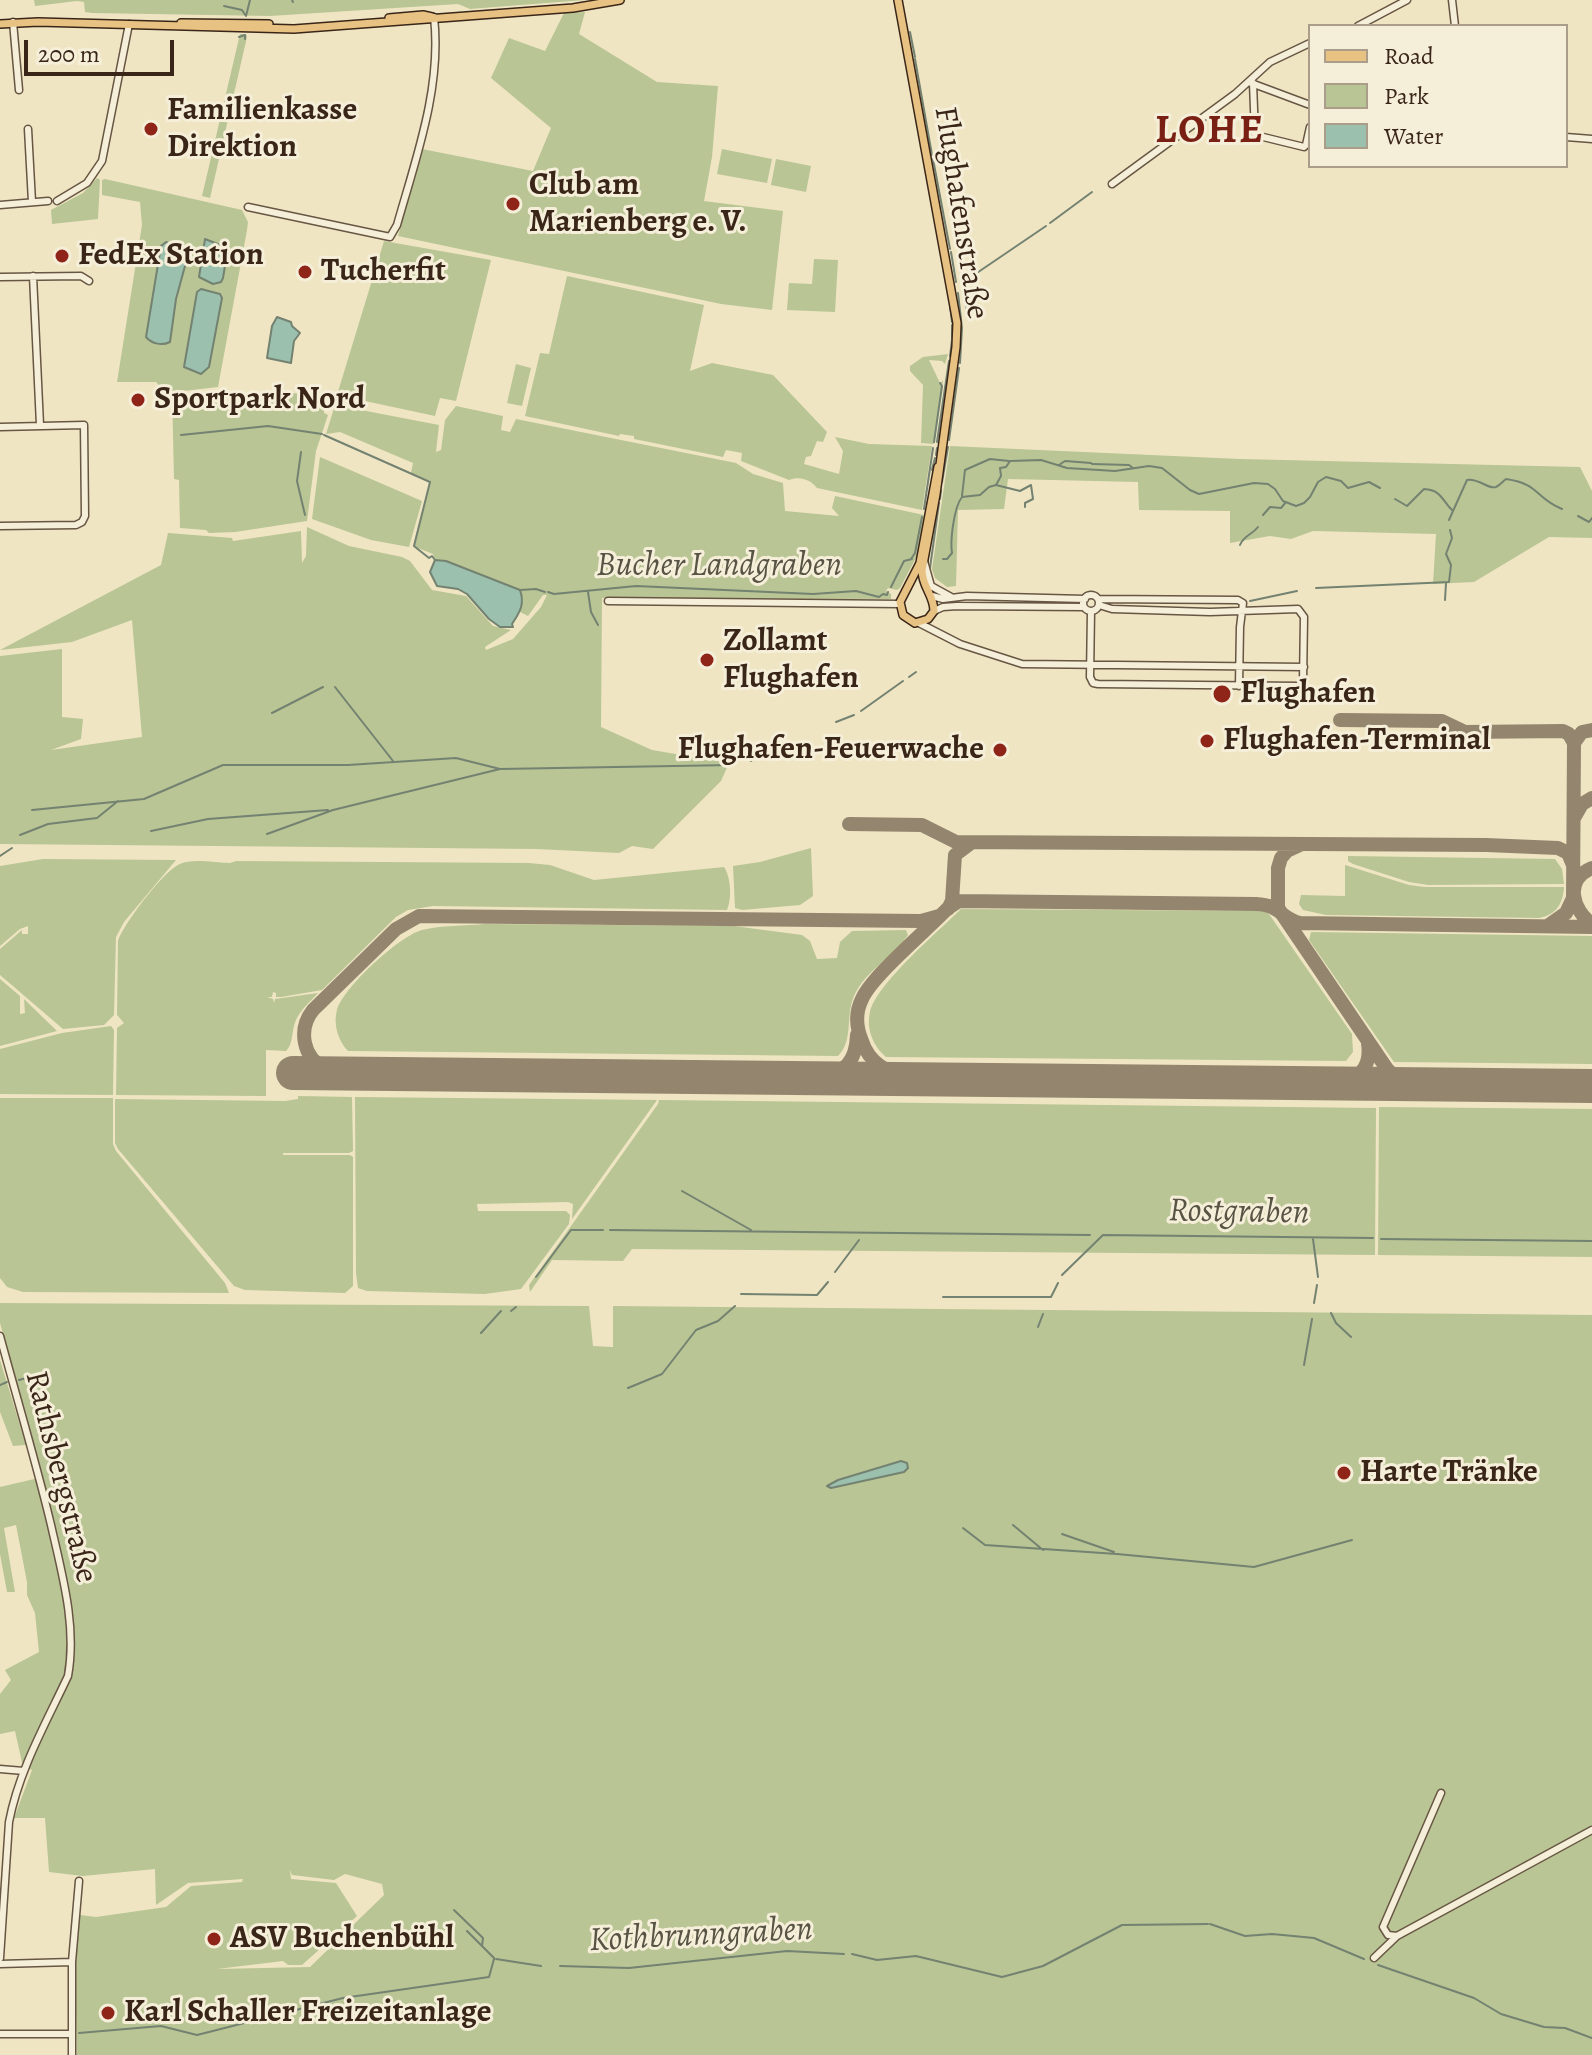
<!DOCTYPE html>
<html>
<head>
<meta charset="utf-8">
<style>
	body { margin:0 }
	#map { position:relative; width:1592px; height:2055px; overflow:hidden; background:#efe5c3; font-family:Alegreya,serif }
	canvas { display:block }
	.legend { position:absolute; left:1308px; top:24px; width:260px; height:144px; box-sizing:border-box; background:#f5eed8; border:2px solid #aa9e8b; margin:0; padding:10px 14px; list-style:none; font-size:24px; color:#3a2618 }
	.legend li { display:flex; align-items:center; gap:16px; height:40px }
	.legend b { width:40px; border:2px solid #aa9e8b }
	.scale { position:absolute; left:24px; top:40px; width:150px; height:36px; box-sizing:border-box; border:4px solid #3a2618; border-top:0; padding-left:10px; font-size:24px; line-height:28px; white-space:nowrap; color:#3a2618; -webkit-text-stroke:6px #f5eed8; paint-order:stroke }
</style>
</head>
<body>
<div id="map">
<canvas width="1592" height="2055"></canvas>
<ul class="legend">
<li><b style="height:10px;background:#e8c282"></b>Road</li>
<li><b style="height:22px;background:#b9c594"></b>Park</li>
<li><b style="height:22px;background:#9bc0ad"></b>Water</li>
</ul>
<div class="scale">200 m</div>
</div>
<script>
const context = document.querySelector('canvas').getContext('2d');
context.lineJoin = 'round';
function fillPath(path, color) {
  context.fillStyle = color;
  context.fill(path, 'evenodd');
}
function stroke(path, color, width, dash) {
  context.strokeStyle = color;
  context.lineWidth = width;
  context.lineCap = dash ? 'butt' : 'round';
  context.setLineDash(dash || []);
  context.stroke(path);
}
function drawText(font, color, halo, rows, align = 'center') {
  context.font = font + ' Alegreya,serif';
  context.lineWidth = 6;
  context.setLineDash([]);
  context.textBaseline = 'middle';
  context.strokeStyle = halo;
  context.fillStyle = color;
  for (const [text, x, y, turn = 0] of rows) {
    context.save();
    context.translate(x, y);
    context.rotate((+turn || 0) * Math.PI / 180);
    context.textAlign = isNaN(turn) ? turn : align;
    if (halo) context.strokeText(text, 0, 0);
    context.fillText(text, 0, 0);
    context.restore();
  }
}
fillPath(new Path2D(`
	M34 0H585L470 9 458 4 270 16 92 13 85 12 84 2 77 1 35 6Z
	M585 12 579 34 657 82 718 86 712 157 704 201 783 211 772 310 721 304 398 236 422 149 533 171 551 128 491 78 509 38 545 51 564 13Z
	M240 34H246L247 37 210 198 202 196Z
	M722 149 772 159 767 183 717 174Z
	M776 159 811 166 806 192 771 185Z
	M97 178 100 180 98 219 52 224 51 210 83 193Z
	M105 179 242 210 248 222 247 230 218 387 175 392 229 406 281 391 324 398V413L328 415 316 451 307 521 235 532 209 533 206 530 180 528 179 480 174 479 172 392H165L156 382H117L142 225 140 202 102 195V180ZM204 240 228 248 221 282 200 276ZM166 242 188 256 176 299 170 342Z
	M384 241 491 260 456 401 440 398 435 416 337 395Z
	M814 259 838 260 835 312 787 310 789 283 812 284Z
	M567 276 704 305 690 371 712 363 773 375 827 432 823 442 817 441 811 456 806 457 804 464 839 474 843 451 835 437 869 444 932 446 922 510 817 488C810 479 799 476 789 480L741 461 742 453 726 450 723 457 634 439V436L620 434 619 436 525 416 540 353 549 354Z
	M948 354 945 364 942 361 929 360 940 383 943 380 934 444 921 443 923 385 910 371V366L923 357Z
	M516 364 531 368 522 406 507 403Z
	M335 405 439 425 436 452 441 450 445 420 456 406 503 416 501 430 510 432 516 419 736 463 753 474 783 483 785 511 839 516 832 508 835 496 924 515 917 556 900 588 897 590 888 588 886 591 891 594V599L602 598 601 727 652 750 729 763 721 781 653 849 632 846 619 853 536 849 0 844V656L62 649V717L83 719 81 739 51 750 142 737 132 620 72 642 0 650 161 565 168 533 232 538 233 541 301 531 302 563 306 556 307 527 349 546 402 557 410 561 432 590 466 596 493 626 511 630 485 647 486 650 513 639 541 607 547 595H543L528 616 520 612 523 599 520 590 446 561 435 560 433 554 413 546 430 481 411 473 413 463 340 432 326 434Z
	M950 446 1240 459 1580 467 1592 491V538L1549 537 1474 582 1433 584 1436 534 1313 531 1291 539 1270 536 1230 543V511L1139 510 1138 482 1008 479 1004 509 958 510 956 586 947 587 935 578 932 569Z
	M320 457 422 501 409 547 371 540 312 519Z
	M811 848 813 896 800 905 742 910 735 908 733 866 760 862Z
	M1348 856 1555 859 1562 869 1564 884 1428 885 1409 882 1353 864 1348 861Z
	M43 859 176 860 124 922 116 937 114 1015 104 1025 63 1029 0 975V949L22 930V934H28V926L20 929 0 946V866Z
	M236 861 529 863 550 865 594 880 724 867C731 877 732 899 727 910L433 906 408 910 396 917 322 990 281 997H276V993L273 992 272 997H267L273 999 274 1003 275 999 318 993C310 1002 301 1009 296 1020 291 1031 294 1043 286 1051L266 1050V1096L116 1095 117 1028 124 1023 117 1015 118 941C123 925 164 870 180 864 192 858 216 863 230 863Z
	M1345 865 1409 885 1425 887H1564C1563 904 1556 915 1539 918L1326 915 1303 910 1299 904 1301 895 1345 896Z
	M961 909 1263 911 1269 914 1352 1034 1353 1052 1346 1061 886 1057C873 1046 866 1029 870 1012 876 984 940 930 961 909Z
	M484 924 734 926 802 935 810 941 817 959 837 958 840 942 852 931 906 930 908 935C893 957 865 971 854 996 845 1017 854 1040 838 1056L348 1051C338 1041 333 1024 337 1010 343 988 399 936 422 930 441 925 464 926 484 924Z
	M1311 932 1592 936V1064L1394 1062 1309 940Z
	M0 979 20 996V1014L25 1013 24 999 57 1031 0 1046Z
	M111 1026 114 1030 113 1095 0 1094V1049L62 1033Z
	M298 1096 352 1097 353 1151 349 1153H283V1155H350L353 1157V1286L345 1293 245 1290 234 1286 118 1149 115 1143V1099L285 1101 298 1099Z
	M355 1097 657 1100 572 1219 573 1204 568 1202 477 1204 478 1211H566L570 1215 569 1224 521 1289 485 1294 367 1291 358 1288 356 1273Z
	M0 1098H113V1144L116 1151 225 1283 229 1293 23 1292 7 1287 0 1278Z
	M659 1100 1376 1108 1375 1255 632 1249 623 1261 552 1260 530 1292 529 1285 658 1104Z
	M1379 1107 1592 1109V1257L1378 1255Z
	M0 1303 589 1306 593 1346 613 1347V1306L1592 1315V2055H77L75 1967 80 1915 96 1917 166 1907 191 1886 242 1882 243 1879 188 1883 156 1905 155 1869 83 1876 49 1872 45 1818H14L32 1770 23 1767 15 1731 0 1734V1694L11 1680 5 1670 39 1652 35 1613 27 1595V1582L16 1525 4 1528 15 1592H7L0 1554V1487L43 1477 0 1323ZM290 1870 292 1875 334 1880 345 1874 382 1884 384 1895 310 1967 217 1969 283 1961 288 1965H302L357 1916 336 1883 291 1879Z
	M0 1360 26 1445 13 1446 0 1412Z`), '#b9c594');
const water = new Path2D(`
	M205 239 228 248 223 278 221 282 213 284 199 277Z
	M166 242 181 248 188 255 176 299 170 342C162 346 152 344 146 337L161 246Z
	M201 289 220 294 222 298 209 367 201 374 184 367 197 292Z
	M277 317 291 322 292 326 300 333 294 341 291 363 267 358 272 326Z
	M435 560 446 561 520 590C525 604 520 612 512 624L513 627H500L489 619 467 594 458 589 437 586 430 572Z
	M901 1461 907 1463 908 1468 904 1472 831 1488 827 1486 838 1480Z`);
fillPath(water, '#9bc0ad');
stroke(water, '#748271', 2);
stroke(new Path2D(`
	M292 0 293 2
	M224 6 242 10 246 16 250 0
	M910 32 915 57
	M239 37 245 35V39
	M915 59 932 155
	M933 159 950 249
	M1050 223 1092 192
	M951 252 956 282
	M968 279 1046 226
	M958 293 962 328 960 363
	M950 306 952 322
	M966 314 968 287
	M952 325V338
	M950 356 952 340
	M181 435 268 426 322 434
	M324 435 430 482 414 546 429 558 432 556 435 560
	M949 440 959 368
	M934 442 942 386 940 383
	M937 442 949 361
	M301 452 297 481 305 515
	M936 455 937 448
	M1092 464 1129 465 1133 468
	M1059 465 1065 461 1091 463
	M932 470 935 458
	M942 482 948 447
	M996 485 1020 491 1031 485 1033 499 1025 503V507
	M962 496 965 470 990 459 1009 461
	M940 499 941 490
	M1395 499 1407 506 1424 489C1442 490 1442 501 1453 511L1467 480C1479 478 1489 490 1496 487 1500 485 1503 481 1506 479 1540 484 1535 498 1562 509
	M924 509 933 448
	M1263 515 1270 507 1281 508 1286 502
	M1578 516 1589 522 1592 518
	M1449 520 1453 511
	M1240 545C1244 535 1252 535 1258 527
	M911 559 915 553 922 517
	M943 559H947L952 553C950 540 954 507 962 497L980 495 989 487 996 485 1001 476 1000 468 1006 467 1010 461 1041 460 1067 468 1115 471 1149 466 1162 468 1190 490 1199 494 1254 483 1268 484 1275 489 1283 501 1296 506 1304 503 1310 497 1318 482 1326 477 1341 481 1348 488 1369 482 1380 488
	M930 568 939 503
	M731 572 750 577
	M891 587 904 561 912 559
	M1316 588 1449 582 1451 565 1446 554 1452 538 1450 530
	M520 590 536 589 545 592
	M548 592 554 594 636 586 813 594 856 591 879 597 883 594 887 595 888 592
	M588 592 591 612 598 625
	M1445 600 1446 583
	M1250 601 1297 591
	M909 677 916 672
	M335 687 393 761
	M861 711 903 681
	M272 713 323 687
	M836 722 854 715
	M751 761 762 753
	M32 810 144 799 223 765H348L456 758 500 769
	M151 831 208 819 328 810
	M267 834 333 810 500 769 732 765
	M20 835 48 824 97 818 118 801
	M0 856 12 848
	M682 1191 751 1230
	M610 1230 1090 1235
	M1313 1239 1318 1277
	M1381 1239 1592 1241
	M835 1272 859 1240
	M1062 1275 1103 1235 1373 1238
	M536 1277 571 1230H603
	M741 1294 817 1295 828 1282
	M943 1297H1051L1058 1283
	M1314 1303 1317 1285
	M511 1311 516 1307
	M1331 1313 1336 1323 1351 1337
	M1038 1327 1043 1314
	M481 1333 501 1311
	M1304 1365 1312 1319
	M19 1380 38 1375
	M0 1385 7 1382
	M628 1388 662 1374 696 1330 718 1321 735 1306
	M1013 1525 1043 1550
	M963 1528 985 1545 1117 1554 1254 1567 1352 1540
	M1062 1534 1114 1552
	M454 1910 483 1938 482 1946
	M1210 1924 1245 1936 1272 1934 1314 1938 1364 1959
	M467 1931 494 1958
	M852 1954 877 1960 916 1956 1002 1977 1043 1966 1122 1925 1208 1924
	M496 1959 541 1966
	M1378 1965 1474 1998 1501 2014 1544 2027 1565 2028 1592 2038
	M560 1966 629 1968 787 1951 844 1954
	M79 2033 161 2026 197 2035 343 1998 489 1977 494 1959`), '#748271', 2);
stroke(new Path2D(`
	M1340 720 1442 721 1465 732 1563 731 1569 734 1574 743 1573 898 1566 913 1549 925
	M1574 743 1582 732 1592 730
	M1574 818 1582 804 1592 798
	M849 824 922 825 956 842 1486 845 1558 848 1568 853 1573 865
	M1300 845 1287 851 1281 858 1278 868V908L1387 1069 1396 1078 1409 1084
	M1592 868C1564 879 1572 910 1592 924
	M948 909 952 901 955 855 971 843
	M351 1073C342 1073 333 1073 326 1069 302 1058 298 1029 313 1010L396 929 419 916 921 921 939 916
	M818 1078C845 1073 856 1062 857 1035
	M908 1079C887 1072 869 1063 862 1041 856 1027 855 1013 862 999 872 976 927 930 947 909L959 901 1256 904C1281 905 1280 918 1300 923L1592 927
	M1345 1083C1363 1075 1371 1064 1368 1043`), '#94866e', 14);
stroke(new Path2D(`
	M293 1073 1592 1086`), '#94866e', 34);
const minor = new Path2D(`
	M1452 0 1455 26
	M13 22 19 90
	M1358 26 1407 0
	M1251 83 1310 105
	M1253 83 1255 135 1304 147 1306 145 1310 127
	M28 129 32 202
	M1566 137 1592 139
	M1112 184 1235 94 1270 62 1310 43
	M57 201 87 183 102 161 129 24
	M0 205 48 201
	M248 207 390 237 397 225C416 158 442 87 434 17
	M33 276 40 425
	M0 277 81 276 89 281
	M0 427 84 425 85 516 82 522 76 525 0 526
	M924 561 931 586 951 597
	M1083 603a8 8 0 1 1 16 0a8 8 0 1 1-16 0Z
	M932 596 943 599 967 596 1085 599
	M1098 599 1238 600 1243 603 1240 627 1239 686
	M608 601 900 604
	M934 611 943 607 957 606 1084 607
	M1091 611 1090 677 1093 683 1098 684 1299 686 1303 683 1304 617 1298 609 1210 612 1112 609 1099 605
	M919 623 960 644 1022 664 1304 667
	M0 1336C17 1399 36 1462 51 1525 62 1574 77 1626 68 1676 46 1723 19 1770 9 1822L0 1958
	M0 1769 24 1771
	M1397 1936 1388 1935 1383 1927 1441 1793
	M1374 1958 1397 1936 1592 1830
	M0 1964 72 1962
	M0 2034H72
	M72 2055V1962L79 1881`);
const major = new Path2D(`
	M898 0 957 323 956 347 936 494 922 570C922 587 934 595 934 611L928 619 915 623 903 615 900 602 920 563 938 467
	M389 18 423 15 432 17
	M181 23 269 24
	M0 24 38 22 294 29 573 8 620 0`);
stroke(minor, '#675643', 9);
stroke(major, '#3a2618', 10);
stroke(minor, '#f5eed8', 6);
stroke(major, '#e8c282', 7);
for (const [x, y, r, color] of [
	[151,129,8,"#8f2418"],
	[513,204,8,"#8f2418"],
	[62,256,8,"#8f2418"],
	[305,272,8,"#8f2418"],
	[138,400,8,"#8f2418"],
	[707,660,8,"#8f2418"],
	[1222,694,10,"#8f2418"],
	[1207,741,8,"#8f2418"],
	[1000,750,8,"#8f2418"],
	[1344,1473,8,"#8f2418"],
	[214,1939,8,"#8f2418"],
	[108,2013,8,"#8f2418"]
]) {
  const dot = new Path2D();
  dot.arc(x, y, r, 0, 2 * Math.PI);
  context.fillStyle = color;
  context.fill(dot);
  stroke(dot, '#f5eed8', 3);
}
drawText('bold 32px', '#3a2618', '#f5eed8', [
	["Familienkasse",167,111],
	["Direktion",167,148],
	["Club am",529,186],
	["Marienberg e. V.",529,223],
	["FedEx Station",78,256],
	["Tucherfit",321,272],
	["Sportpark Nord",154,400],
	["Zollamt",723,642],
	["Flughafen",723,679],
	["Flughafen",1240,694],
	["Flughafen-Terminal",1223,741],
	["Flughafen-Feuerwache",984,750,"right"],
	["Harte Tränke",1360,1473],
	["ASV Buchenbühl",230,1939],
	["Karl Schaller Freizeitanlage",124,2013]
], 'left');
drawText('32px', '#3a2618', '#f5eed8', [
	["Flughafenstraße",960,213,81],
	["Rathsbergstraße",60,1477,76]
]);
drawText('italic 34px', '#575445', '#f5eed8', [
	["Bucher Landgraben",719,567],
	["Rostgraben",1239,1213,1],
	["Kothbrunngraben",701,1936,-3]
]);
context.letterSpacing = '2px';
drawText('bold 40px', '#7a1f14', '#f5eed8', [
	["LOHE",1210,132]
]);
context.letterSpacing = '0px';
</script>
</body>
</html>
